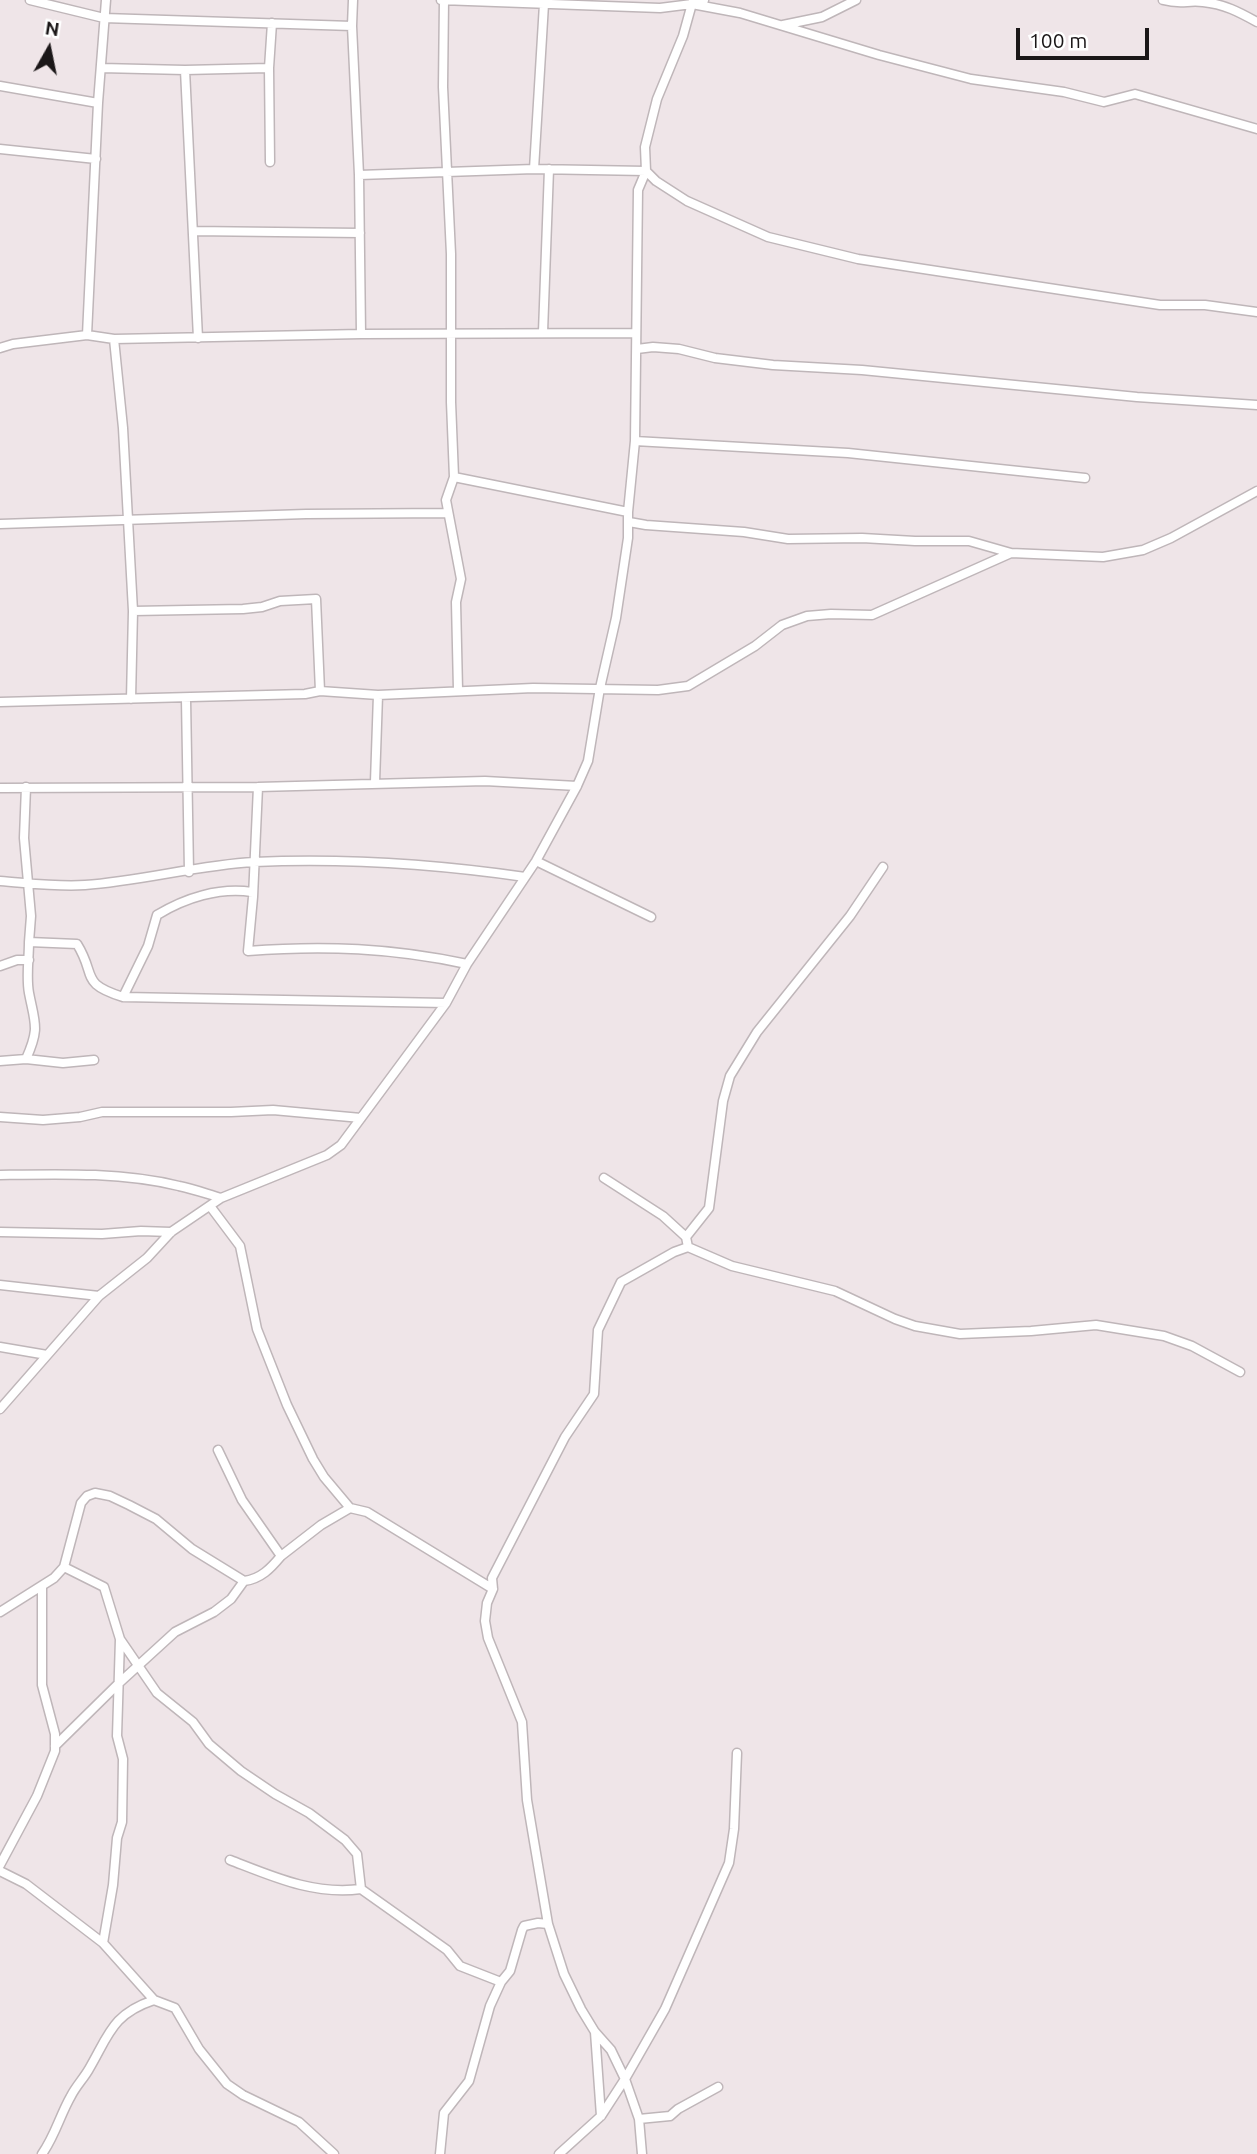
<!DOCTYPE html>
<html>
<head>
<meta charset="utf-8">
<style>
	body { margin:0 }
	#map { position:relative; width:1257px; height:2154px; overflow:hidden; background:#efe5e8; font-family:Ubuntu,sans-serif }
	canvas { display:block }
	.north { position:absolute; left:14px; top:14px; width:70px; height:70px; -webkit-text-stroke:5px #fff; paint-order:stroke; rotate:9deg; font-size:19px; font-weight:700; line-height:28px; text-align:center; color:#1b1718 }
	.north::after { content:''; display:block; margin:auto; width:24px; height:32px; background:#1b1718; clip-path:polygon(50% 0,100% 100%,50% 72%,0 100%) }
	.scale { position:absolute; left:1016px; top:28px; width:133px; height:32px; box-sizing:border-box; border:4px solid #1b1718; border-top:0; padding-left:9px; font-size:21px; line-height:24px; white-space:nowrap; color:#1b1718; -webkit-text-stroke:5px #fff; paint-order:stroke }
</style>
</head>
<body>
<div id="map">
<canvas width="1257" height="2154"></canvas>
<div class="north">N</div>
<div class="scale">100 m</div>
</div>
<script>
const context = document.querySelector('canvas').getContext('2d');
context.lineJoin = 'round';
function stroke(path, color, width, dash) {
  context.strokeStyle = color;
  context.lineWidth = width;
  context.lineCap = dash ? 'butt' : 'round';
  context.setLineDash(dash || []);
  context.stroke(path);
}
const minor = new Path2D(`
	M30 0 104 18 352 26
	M106 0 98 103 87 335 114 339 361 334 635 333
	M353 0 352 26 359 175 534 169
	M441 0 660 8 692 4 704 0
	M444 0 443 87 451 254V402L454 477 446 500 461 579 456 602 458 690
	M1163 0C1182 5 1187 0 1203 2 1224 4 1239 12 1257 22
	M544 4 534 169 646 171 656 181 687 201 768 237 858 259 1160 305H1205L1257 312
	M692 4 740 13 879 55 971 79 1064 92 1104 102 1135 94 1257 129
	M783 25 822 17 856 0
	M101 68 185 70 269 68
	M185 70 198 338
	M0 86 98 103
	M0 149 96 159
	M270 162 269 68 272 23
	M359 175 361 334
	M193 231 360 233
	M543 332 549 169
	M114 339 123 428 133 611 131 699
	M0 348 13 344 87 335
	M637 349 653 347 679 349 715 358 773 365 862 370 1137 397 1257 405
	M635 441 848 453 1085 478
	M454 477 628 512
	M629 522 646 525 744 532 788 539 862 538 915 541H969L1011 553
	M0 524 306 514 448 513
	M133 611 243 609 262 607 280 601 316 599 320 691
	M186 699 189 872
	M0 702 305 694 320 691 378 695 533 688 658 690 688 686 755 646 782 625 807 616 831 614 872 615 1011 553 1103 557 1143 550 1171 538 1257 491
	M375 782 378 695
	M26 787 24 838 31 916 29 942
	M258 787 253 897 248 951C324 945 393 948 467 964
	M0 788 258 787 485 781 577 786
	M536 861 651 917
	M0 881C28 883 57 887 85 885 142 881 198 865 254 862 345 858 435 864 525 877
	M0 966 17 960H29
	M123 997 148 946 157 915C185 898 219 887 252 892
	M26 1059 63 1063 94 1060
	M0 1061 26 1059C40 1028 35 1024 29 993 26 977 29 959 29 942L77 944C97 976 79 983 123 997L446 1003
	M0 1117 43 1120 80 1117 102 1112H231L273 1110 361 1118
	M0 1175C59 1174 122 1172 179 1186 194 1189 207 1194 221 1198
	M604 1178 663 1216 686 1237
	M210 1206 240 1246 257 1329 287 1405 313 1459 324 1477 350 1508
	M0 1232 102 1234 141 1231 171 1232
	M688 1247 686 1237 709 1208 723 1101 730 1076 757 1032 850 916 883 867
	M0 1285 99 1296
	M0 1347 47 1355
	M0 1409 99 1296 147 1258 171 1232 221 1198 327 1155 341 1145 446 1003 467 964 536 861 577 786 588 761 600 688 616 618 628 538V512L635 441 638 190 646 171 645 147 657 99 683 36 693 0
	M281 1556 321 1525 350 1508 367 1512 493 1589
	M64 1567 104 1587 120 1639 117 1736 123 1759 122 1822 117 1838 113 1885 103 1943
	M0 1612 54 1578 64 1567 81 1503 87 1496 95 1493 110 1496 129 1505 156 1519 192 1549 244 1581C261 1579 271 1568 281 1556L242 1500 218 1450
	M120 1639 157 1693 193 1722 209 1744 241 1771 275 1794 309 1813 345 1840 357 1854 361 1889 447 1950 460 1966 501 1982
	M55 1746 118 1684 175 1632 214 1612 231 1599 244 1581
	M230 1860C274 1877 313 1895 361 1889
	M0 1865 37 1796 55 1751V1734L42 1685V1586
	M0 1871 26 1884 103 1943 154 2000
	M595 2032 601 2116
	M639 2119 670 2116 678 2109 718 2087
	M42 2154C55 2136 60 2115 71 2096 76 2086 84 2078 89 2069 109 2035 112 2014 154 2000L175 2008 199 2049 227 2084 243 2095 299 2122 334 2154
	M440 2154 444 2113 469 2081 490 2006 501 1982 510 1971 522 1930 524 1926 538 1923 548 1924
	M559 2154 601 2116 625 2079 611 2050 595 2032 581 2009 564 1974 548 1924 527 1800 522 1722 488 1638 485 1621 487 1603 493 1589 492 1578 565 1437 594 1394 598 1330 621 1282 674 1252 688 1247 732 1266 835 1291 895 1319 915 1326 960 1334 1031 1331 1096 1325 1164 1336 1192 1346 1240 1372
	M642 2154 639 2119 625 2079 665 2009 729 1863 734 1829 737 1753`);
stroke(minor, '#bfb6b9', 11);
stroke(minor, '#fff', 8);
</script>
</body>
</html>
